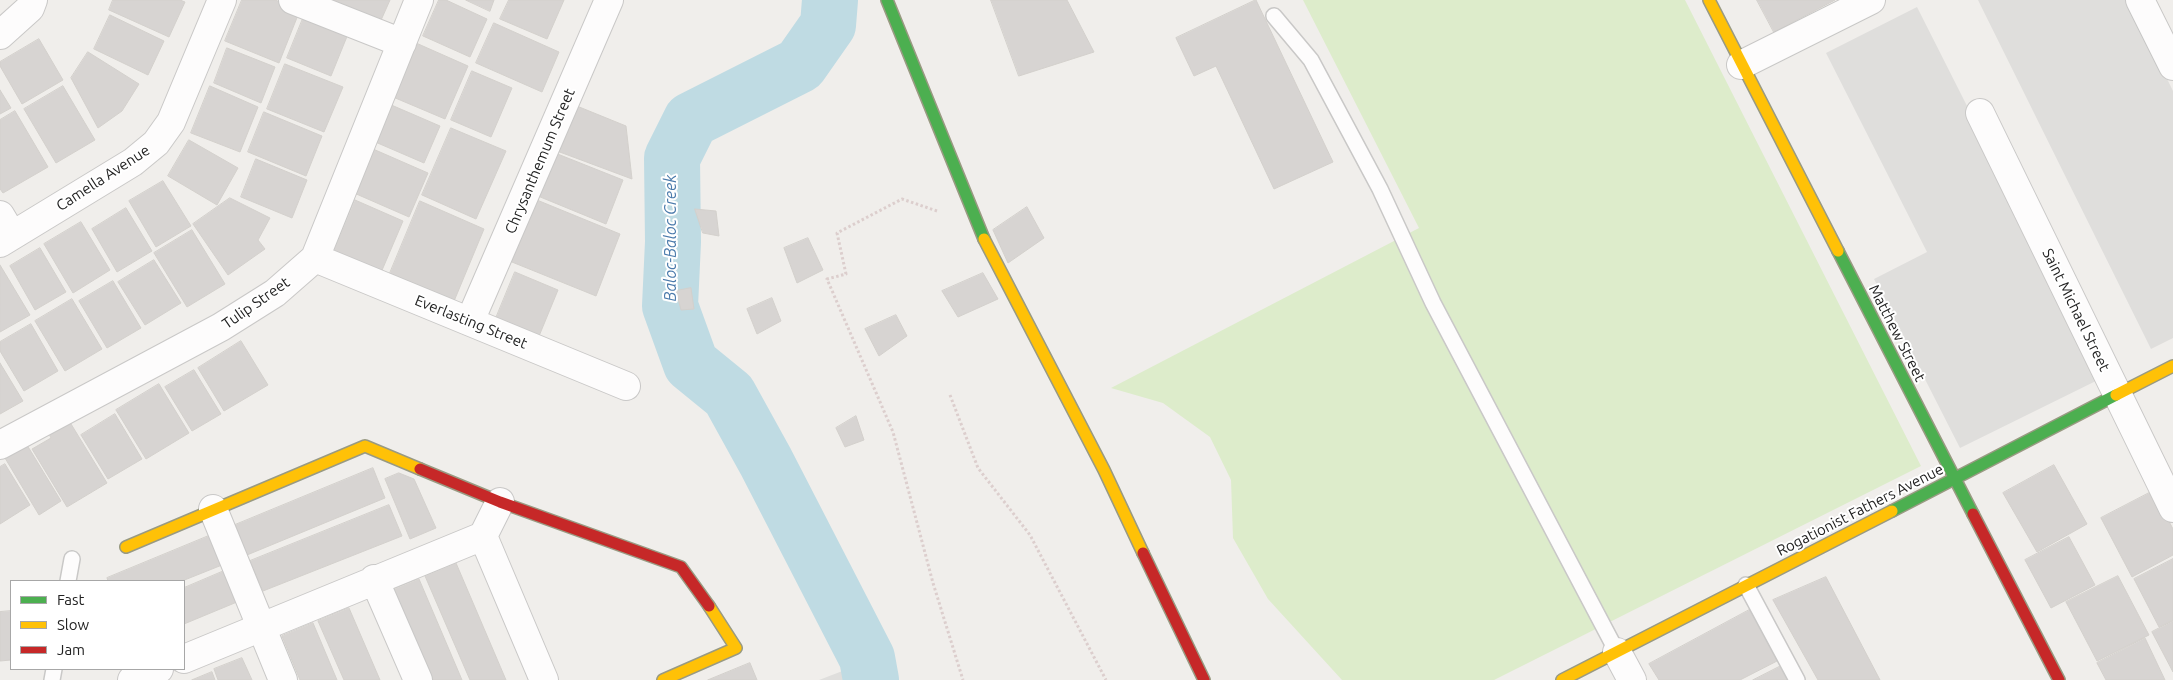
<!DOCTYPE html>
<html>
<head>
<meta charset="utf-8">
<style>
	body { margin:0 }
	#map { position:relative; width:2173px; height:680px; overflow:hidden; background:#f0eeeb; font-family:Ubuntu,sans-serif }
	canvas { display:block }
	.legend { position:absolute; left:10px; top:580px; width:175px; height:90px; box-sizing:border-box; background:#fff; border:1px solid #a7a7a7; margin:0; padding:6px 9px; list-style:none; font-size:15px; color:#222 }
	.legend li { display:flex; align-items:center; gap:10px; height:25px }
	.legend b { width:25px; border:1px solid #a7a7a7 }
</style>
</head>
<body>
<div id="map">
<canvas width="2173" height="680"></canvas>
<ul class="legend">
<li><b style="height:6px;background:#4caf50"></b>Fast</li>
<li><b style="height:6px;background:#ffc107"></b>Slow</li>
<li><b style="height:6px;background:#c62828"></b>Jam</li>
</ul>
</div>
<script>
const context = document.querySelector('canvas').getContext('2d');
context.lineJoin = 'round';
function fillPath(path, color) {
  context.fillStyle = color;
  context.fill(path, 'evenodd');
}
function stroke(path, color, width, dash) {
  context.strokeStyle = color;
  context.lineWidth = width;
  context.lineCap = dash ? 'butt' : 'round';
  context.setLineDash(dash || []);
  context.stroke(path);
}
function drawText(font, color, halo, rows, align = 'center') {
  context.font = font + ' Ubuntu,sans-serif';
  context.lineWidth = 4;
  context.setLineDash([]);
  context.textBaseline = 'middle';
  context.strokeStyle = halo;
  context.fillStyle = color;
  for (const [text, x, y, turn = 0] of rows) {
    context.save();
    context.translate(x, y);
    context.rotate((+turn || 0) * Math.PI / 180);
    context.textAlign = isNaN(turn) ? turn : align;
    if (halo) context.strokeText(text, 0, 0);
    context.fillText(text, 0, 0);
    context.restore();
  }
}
fillPath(new Path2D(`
	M1978 0H2128L2173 91V338L2151 349Z
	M1917 7 2104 377 1960 448 1874 279 1927 252 1826 53Z
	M845 670 849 680H819Z`), '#dfdedc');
fillPath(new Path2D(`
	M1303 0H1685L1921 466 1494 680H1342L1268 599 1233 538 1231 480 1210 437 1163 403 1111 388 1419 228Z`), '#ddeccb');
stroke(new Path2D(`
	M830 0 828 25 800 65 691 120 672 158 673 242 670 306 691 364 729 395 766 462 867 658 871 680`), '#bfdbe3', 56);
const building = new Path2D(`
	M113 0H180L185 2 169 37 109 10Z
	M242 0H275L300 10 279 63 225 41Z
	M316 0H390L378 27Z
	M439 0H446L487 19 470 57 423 36Z
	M466 0H494L490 11Z
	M509 0H564L547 39 500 19Z
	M991 0H1067L1094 52 1019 76Z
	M1256 0 1333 162 1274 189 1216 66 1194 76 1176 38Z
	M1757 0H1835L1774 32Z
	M110 15 164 41 148 75 94 49Z
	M304 16 348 34 331 76 287 58Z
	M494 23 559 52 542 92 476 63Z
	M39 39 63 80 22 104 0 66V62Z
	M416 43 468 66 445 119 393 97Z
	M227 48 275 67 261 103 214 83Z
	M88 52 139 84 122 111 98 128 71 78Z
	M285 64 343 87 324 132 267 109Z
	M472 71 512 88 491 137 451 120Z
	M63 86 95 140 56 163 24 109Z
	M210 86 258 107 240 152 191 133Z
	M0 90 11 108 0 114Z
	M567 102 626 126 632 179 549 148Z
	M389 104 440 126 424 163 373 141Z
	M15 111 48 167 3 193 0 189V120Z
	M264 112 322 136 306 176 248 152Z
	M451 128 506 151 476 219 422 195Z
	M189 140 238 168 217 205 168 176Z
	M373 149 428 173 409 217 354 193Z
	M550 151 623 180 606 224 533 194Z
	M256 159 307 180 292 218 241 197Z
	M163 181 191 226 156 247 129 201Z
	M230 198 270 218 258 240 265 249 228 275 193 224Z
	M532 198 620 234 596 296 507 260Z
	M355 200 403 221 380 275 332 254Z
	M420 201 484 229 452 306 388 278Z
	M1027 207 1044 238 1008 263 993 230Z
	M126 208 152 251 117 272 92 229Z
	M695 209 716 211 719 236 703 233Z
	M81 222 110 270 73 293 44 244Z
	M192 230 225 284 187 307 154 253Z
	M808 238 823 270 797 283 784 248Z
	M40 248 66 292 35 310 10 266Z
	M154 260 181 303 145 325 118 282Z
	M0 265 30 315 0 332Z
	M515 272 558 290 537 341 494 323Z
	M983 273 998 299 958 317 942 291Z
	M113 281 141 328 107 348 79 301Z
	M691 288 694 309 681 310 676 291Z
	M772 298 781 321 757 334 747 309Z
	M72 299 102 349 65 371 35 321Z
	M896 315 907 336 879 356 865 329Z
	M31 324 58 371 24 391 0 351V342Z
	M241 341 268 385 224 411 198 368Z
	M0 363 23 401 0 414Z
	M194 370 221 414 192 431 165 387Z
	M159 384 189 433 146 459 116 410Z
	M115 414 142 459 108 479 81 435Z
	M856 416 864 440 845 447 836 428Z
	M68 419 107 483 67 507 32 449 51 438 48 432Z
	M24 440 61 501 39 515 2 453Z
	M5 464 30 505 0 524V467Z
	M2054 465 2087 524 2037 552 2003 493Z
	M373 468 385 498 247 555 235 525Z
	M399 473 414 479 436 528 410 539 385 479Z
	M2153 491 2173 529V555L2132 577 2101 518Z
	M389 505 402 536 263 591 250 561Z
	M211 535 222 565 182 581H108L107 578Z
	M2069 537 2095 585 2051 608 2025 560Z
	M2173 559V620L2159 627 2134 579Z
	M456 563 506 680H470L425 576Z
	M224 571 237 602 184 624V588Z
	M2118 576 2149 635 2097 661 2066 602Z
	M1826 577 1880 680H1818L1773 600Z
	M419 579 462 680H426L389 591Z
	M349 608 380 680H344L318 621Z
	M1753 608 1779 660 1740 680H1659L1649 664Z
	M11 611V660L0 661V612Z
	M2173 621V672L2152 632Z
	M313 623 337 680H300L282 636Z
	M2145 638 2165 680H2106L2097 663Z
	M242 658 252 680H218L214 669Z
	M750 663 757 680H708Z
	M1781 666 1788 680H1753Z
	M212 672 215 680H192Z`);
fillPath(building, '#d7d4d2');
stroke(building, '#d3d0cc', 1);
const lane = new Path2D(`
	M1274 16 1311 60 1380 189 1433 303 1617 652
	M68 581 72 559
	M1746 585 1797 680
	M52 680 54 669`);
const street = new Path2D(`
	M293 0 402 43
	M2140 0 2173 66
	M0 35 30 8 33 0
	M1741 65 1871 0
	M1980 113 2173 508
	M0 215 12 235
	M0 243 133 162 156 143 171 122 222 0
	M315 258 626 386
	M470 321 609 0
	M0 445 221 327 275 293 315 258 419 0
	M213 509 283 680
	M483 536 544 680
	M374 579 418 680
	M1617 652 1632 680
	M184 659 483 536 500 502
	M132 680 159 669`);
const fast = new Path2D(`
	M887 0 984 239
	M1838 251 1973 514
	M1892 511 2116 395`);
const slow = new Path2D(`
	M1709 0 1838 251
	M984 239 1104 470 1143 553
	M2116 395 2173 366
	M126 547 365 446 420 469
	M663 680 736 648 709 606
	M1562 680 1892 511`);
const jam = new Path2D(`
	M420 469 500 502 681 567 709 606
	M1973 514 2059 680
	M1143 553 1204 680`);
stroke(lane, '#c9c8c7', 18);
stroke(street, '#c9c8c7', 30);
stroke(fast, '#999a82', 14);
stroke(slow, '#999a82', 14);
stroke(jam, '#999a82', 14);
stroke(new Path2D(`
	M937 211 902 199 837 233 846 274 827 279 893 432 933 583 963 680
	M950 395 978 468 1030 535 1106 680`), '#dccecd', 3, [2.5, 2.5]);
stroke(lane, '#fdfcfc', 15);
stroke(street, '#fdfcfc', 28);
stroke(fast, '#4caf50', 11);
stroke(slow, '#ffc107', 11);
stroke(jam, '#c62828', 11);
drawText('15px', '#222', '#fff', [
	["Chrysanthemum Street",540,161,-67],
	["Camella Avenue",103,178,-33],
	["Tulip Street",256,303,-35],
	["Saint Michael Street",2076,310,64],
	["Everlasting Street",471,322,22],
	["Matthew Street",1897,333,63],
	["Rogationist Fathers Avenue",1860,510,-27]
]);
drawText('italic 16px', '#4a7aab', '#fff', [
	["Baloc-Baloc Creek",671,238,-90]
]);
</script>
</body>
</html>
